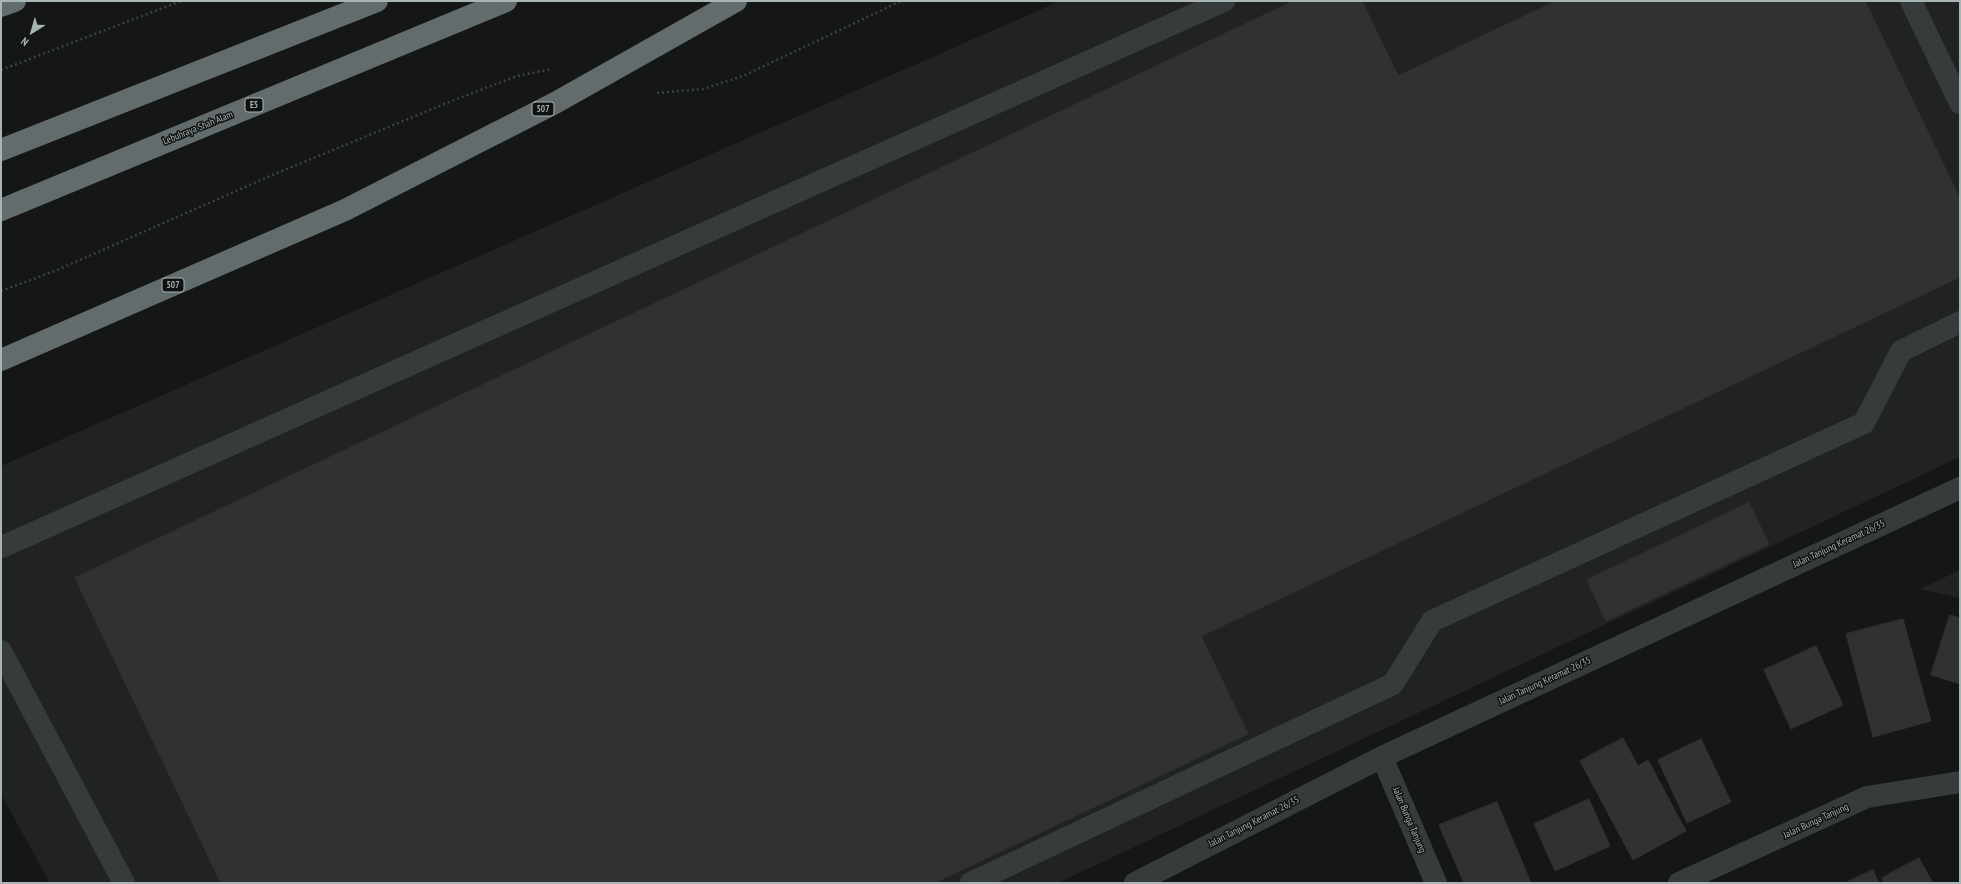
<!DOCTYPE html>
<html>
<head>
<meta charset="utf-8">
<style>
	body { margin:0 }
	#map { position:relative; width:1961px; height:884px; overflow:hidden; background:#151616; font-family:"PT Sans Narrow",sans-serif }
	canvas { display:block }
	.frame { position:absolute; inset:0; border:2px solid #a8b5b5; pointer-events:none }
	.north { position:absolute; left:12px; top:12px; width:40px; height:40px; -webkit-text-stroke:3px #101111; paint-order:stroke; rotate:217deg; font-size:11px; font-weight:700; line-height:16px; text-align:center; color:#a8b5b5 }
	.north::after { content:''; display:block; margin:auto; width:14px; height:18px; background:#a8b5b5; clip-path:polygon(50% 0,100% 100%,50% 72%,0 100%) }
</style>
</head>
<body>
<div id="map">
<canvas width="1961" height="884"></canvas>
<div class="frame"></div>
<div class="north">N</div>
</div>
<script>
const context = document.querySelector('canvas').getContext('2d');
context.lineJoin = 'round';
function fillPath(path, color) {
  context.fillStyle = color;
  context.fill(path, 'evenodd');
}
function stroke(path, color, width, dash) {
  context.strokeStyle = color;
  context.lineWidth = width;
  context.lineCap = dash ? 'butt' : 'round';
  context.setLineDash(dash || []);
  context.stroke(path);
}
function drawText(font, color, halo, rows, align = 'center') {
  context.font = font + ' "PT Sans Narrow",sans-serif';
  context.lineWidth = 3;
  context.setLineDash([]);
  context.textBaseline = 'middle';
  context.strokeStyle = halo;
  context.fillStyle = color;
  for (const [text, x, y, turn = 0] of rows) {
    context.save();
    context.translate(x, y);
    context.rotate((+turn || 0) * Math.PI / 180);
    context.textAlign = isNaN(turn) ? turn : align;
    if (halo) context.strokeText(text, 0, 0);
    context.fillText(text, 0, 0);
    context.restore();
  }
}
fillPath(new Path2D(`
	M1060 1H1960V457L1058 883H50L1 794V466Z
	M1960 570V598L1920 589Z`), '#212323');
const building = new Path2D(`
	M1294 1H1362L1398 76 1556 1H1865L1960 199V277L1201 636 1248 734 934 883H221L75 578Z
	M1749 503 1769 544 1606 621 1587 580Z
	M1950 615 1960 618V684L1931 675Z
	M1903 619 1931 721 1873 737 1846 634Z
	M1816 646 1843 705 1791 729 1764 670Z
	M1623 738 1638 766 1648 760 1686 831 1633 860 1580 761Z
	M1701 739 1731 802 1687 823 1658 760Z
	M1589 799 1610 846 1555 871 1534 824Z
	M1497 802 1531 883H1464L1439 825Z
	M1919 858 1933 883H1884L1882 878Z
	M1873 870 1879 883H1845Z`);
fillPath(building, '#303232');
stroke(building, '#2f3132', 1);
stroke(new Path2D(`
	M1 70 181 1
	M657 93 703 89 743 76 901 1
	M1 291 55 271 270 176 454 100 517 76 552 69`), '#3c4242', 2.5, [2, 3]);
stroke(new Path2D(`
	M1911 1 1960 103
	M2 547 1224 1
	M1 651 124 883
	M1382 757 1436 883
	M971 883 1393 684 1432 621 1864 423 1901 351 1960 322
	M1135 883 1382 757 1960 488
	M1679 883 1867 797 1960 782`), '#363b3b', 22);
stroke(new Path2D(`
	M1 6 15 1
	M1 150 377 1
	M1 210 506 1
	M1 360 345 210 555 103 736 1`), '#636c6c', 22);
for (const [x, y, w] of [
	[254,105,18],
	[543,109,22],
	[173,285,22]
]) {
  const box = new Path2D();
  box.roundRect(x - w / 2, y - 7, w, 14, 3);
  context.fillStyle = '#101111';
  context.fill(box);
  stroke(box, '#a8b5b5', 1);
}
drawText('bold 9px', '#a8b5b5', null, [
	["E5",254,105],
	["507",543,109],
	["507",173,285]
]);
drawText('10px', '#a8b5b5', '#101111', [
	["Lebuhraya Shah Alam",198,128,-22],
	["Jalan Tanjung Keramat 26/35",1839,544,-25],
	["Jalan Tanjung Keramat 26/35",1545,681,-25],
	["Jalan Bunga Tanjung",1409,820,67],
	["Jalan Bunga Tanjung",1816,821,-25],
	["Jalan Tanjung Keramat 26/35",1254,822,-27]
]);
</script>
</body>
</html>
